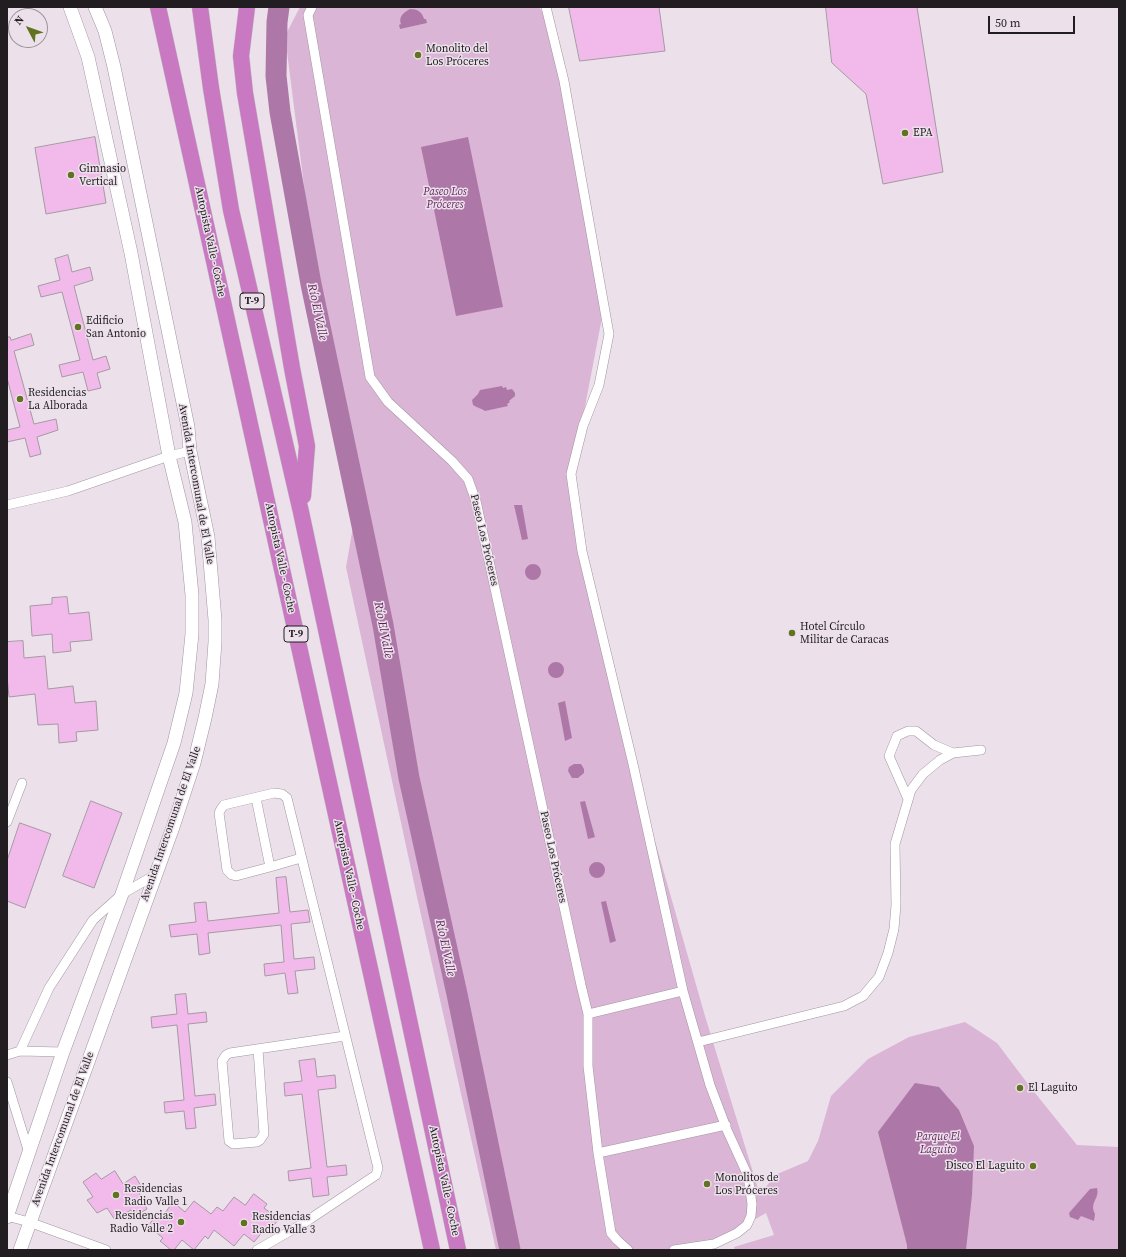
<!DOCTYPE html>
<html>
<head>
<meta charset="utf-8">
<style>
	body { margin:0 }
	#map { position:relative; width:1126px; height:1257px; overflow:hidden; background:#ece1eb; font-family:"Source Serif 4",serif }
	canvas { display:block }
	.frame { position:absolute; inset:0; border:8px solid #211d20; pointer-events:none }
	.north { position:absolute; left:8px; top:8px; width:40px; height:40px; box-sizing:border-box; background:#ece1eb; border:1px solid #9b939a; border-radius:50%; rotate:311deg; font-size:11px; font-weight:700; line-height:16px; text-align:center; color:#211d20 }
	.north::after { content:''; display:block; margin:auto; width:14px; height:18px; background:#617220; clip-path:polygon(50% 0,100% 100%,50% 72%,0 100%) }
	.scale { position:absolute; left:988px; top:16px; width:87px; height:18px; box-sizing:border-box; border:2px solid #211d20; border-top:0; padding-left:5px; font-size:12px; line-height:14px; white-space:nowrap; color:#211d20; -webkit-text-stroke:3px #ece1eb; paint-order:stroke }
</style>
</head>
<body>
<div id="map">
<canvas width="1126" height="1257"></canvas>
<div class="frame"></div>
<div class="north">N</div>
<div class="scale">50 m</div>
</div>
<script>
const context = document.querySelector('canvas').getContext('2d');
context.lineJoin = 'round';
function fillPath(path, color) {
  context.fillStyle = color;
  context.fill(path, 'evenodd');
}
function stroke(path, color, width, dash) {
  context.strokeStyle = color;
  context.lineWidth = width;
  context.lineCap = dash ? 'butt' : 'round';
  context.setLineDash(dash || []);
  context.stroke(path);
}
function drawText(font, color, halo, rows, align = 'center') {
  context.font = font + ' "Source Serif 4",serif';
  context.lineWidth = 3;
  context.setLineDash([]);
  context.textBaseline = 'middle';
  context.strokeStyle = halo;
  context.fillStyle = color;
  for (const [text, x, y, turn = 0] of rows) {
    context.save();
    context.translate(x, y);
    context.rotate((+turn || 0) * Math.PI / 180);
    context.textAlign = isNaN(turn) ? turn : align;
    if (halo) context.strokeText(text, 0, 0);
    context.fillText(text, 0, 0);
    context.restore();
  }
}
fillPath(new Path2D(`
	M300 7H539L558 37 604 307 574 464 583 553 633 764 705 1016 760 1195 775 1175 808 1161 818 1141 831 1096 868 1059 909 1037 965 1022 997 1043 1031 1088 1077 1145 1119 1147V1250H735L734 1247 774 1235 766 1213 701 1250H496L417 897 346 567 361 481 309 225 285 36Z`), '#dab5d5');
fillPath(new Path2D(`
	M410 9C418 9 422 12 424 19H426L427 23 400 29 399 25 401 24C398 17 404 12 410 9Z
	M468 137 503 307 456 316 421 147Z
	M502 386 503 388 506 387 507 390 512 389 515 393V396L509 401 510 402 507 404 508 406 485 411C481 408 477 408 473 405L472 400 478 394 480 390Z
	M514 505H522L528 539 522 540Z
	M525 572a8 8 0 1 1 16 0a8 8 0 1 1-16 0Z
	M548 670a8 8 0 1 1 16 0a8 8 0 1 1-16 0Z
	M565 701 572 738 565 741 558 703Z
	M574 764H581L584 769V773L578 778H572L568 771 569 767Z
	M585 801 595 837 588 839 580 802Z
	M589 870a8 8 0 1 1 16 0a8 8 0 1 1-16 0Z
	M606 901 616 941 610 943 601 902Z
	M915 1083 939 1087 959 1110 974 1146 972 1195 966 1250H907V1245L878 1132Z
	M1097 1188C1100 1199 1089 1202 1095 1214L1094 1221 1081 1216 1078 1220 1070 1217 1069 1213 1090 1189Z`), '#ad78a7');
stroke(new Path2D(`
	M279 7 277 22 276 76 280 112 311 284 383 625 409 778 457 994 510 1250`), '#ad78a7', 21);
const building = new Path2D(`
	M569 7H659L665 51 580 61Z
	M826 7H917L943 172 883 184 866 94 832 63Z
	M95 137 106 203 46 214 35 148Z
	M68 255 72 272 90 267 93 280 74 286 93 360 106 356 110 369 97 373 101 388 88 391 83 372 62 377 59 365 80 360 62 292 41 297 38 286 60 280 55 259Z
	M31 334 34 345 14 351 34 424 56 419 58 430 37 437 41 454 30 457 25 438 7 442V430L20 427 7 378V337H10L11 340Z
	M67 597 69 614 89 612 92 640 70 642 71 651 53 653 52 634 32 636 30 606 52 604V598Z
	M23 641 24 658 45 656 48 689 73 686 75 703 96 701 98 730 76 732 77 741 59 743 58 724 38 725 35 694 9 697 7 676V642Z
	M91 801 122 813 94 888 63 876Z
	M20 823 51 834 25 908 7 901V861Z
	M286 877 290 912 308 910 310 922 291 924 294 959 314 957 315 969 295 971 298 993 288 994 285 973 265 976 264 964 284 962 281 925 208 933 210 953 199 955 197 934 171 937 169 925 196 922 194 903 206 902 208 921 279 913 276 878Z
	M186 994 188 1014 206 1012 207 1022 188 1024 195 1096 215 1094 216 1105 194 1108 196 1128 186 1129 184 1111 165 1113 164 1102 184 1100 177 1025 152 1028 151 1017 177 1014 175 995Z
	M315 1059 317 1077 335 1075 336 1088 318 1090 327 1167 346 1165 347 1175 327 1177 329 1195 313 1197 311 1178 289 1181 288 1171 311 1168 302 1094 285 1096 284 1083 302 1081 299 1061Z
	M115 1171 123 1184 135 1176 143 1189 139 1193 147 1209 135 1216 131 1210 115 1220 107 1208 97 1213 87 1200 93 1197 83 1182 96 1173 101 1179Z
	M254 1194 267 1204 264 1208 279 1219 268 1232 265 1229 254 1242 244 1234 234 1246 214 1230 208 1239 205 1236 194 1250 182 1240 174 1250H171L160 1241 163 1238 148 1226 158 1213 162 1217 173 1202 185 1212 194 1201 211 1214 217 1207 223 1211 234 1197 245 1205Z`);
fillPath(building, '#f2baeb');
stroke(building, '#a499a2', 1);
const minor = new Path2D(`
	M312 7 308 15 370 377 388 402 452 461 468 479 476 501 581 985 588 1014V1066L598 1153 726 1125
	M546 7 564 81 609 334 599 385 583 426 571 474 582 551 633 764 683 991 710 1085 727 1130 748 1176 752 1204 751 1216 747 1225 737 1233 714 1244 674 1250
	M7 505 68 491 169 456 190 451
	M256 798 270 867 236 876 232 875 227 870 219 813 221 809 224 805 274 793 282 794 287 798 378 1168 376 1175 304 1223 257 1250
	M908 799 889 756 897 736 908 731H916L934 745 953 753
	M7 822 22 783
	M270 867 301 858
	M588 1014 683 991
	M698 1042 844 1006 863 996 879 977 888 953 894 929 896 905 895 844 911 790 923 774 940 760 953 753 981 750
	M258 1049 264 1134 260 1140 257 1142 233 1144 229 1141 222 1061 226 1055 230 1053 345 1036
	M20 1051 49 988 93 920 122 894 155 875
	M7 1055 20 1051 63 1052
	M7 1082 29 1153
	M598 1153 611 1233 617 1240 628 1250
	M7 1216 29 1222 106 1250`);
const secondary = new Path2D(`
	M7 1217 63 1052 122 894 174 743 186 693 192 634V595L185 522 169 456 131 253 88 57 70 7
	M20 1250 173 827 194 763 205 718 212 684 215 642V620L208 537 190 451 188 427 114 67 105 31 95 7`);
const motorway = new Path2D(`
	M158 7 432 1250
	M200 7 211 88 231 210 301 512 458 1250
	M247 7 241 56 245 93 292 368 307 446 303 496`);
stroke(minor, '#a1969f', 10);
stroke(secondary, '#a1969f', 14);
stroke(motorway, '#c5c4c5', 17);
stroke(minor, '#fff', 9);
stroke(secondary, '#fff', 13);
stroke(motorway, '#c979c1', 16);
for (const [x, y, r, color] of [
	[418,55,4,"#617220"],
	[905,133,4,"#617220"],
	[71,175,4,"#617220"],
	[78,327,4,"#617220"],
	[20,399,4,"#617220"],
	[792,633,4,"#617220"],
	[1020,1088,4,"#617220"],
	[1033,1166,4,"#617220"],
	[707,1184,4,"#617220"],
	[116,1195,4,"#617220"],
	[181,1222,4,"#617220"],
	[244,1223,4,"#617220"]
]) {
  const dot = new Path2D();
  dot.arc(x, y, r, 0, 2 * Math.PI);
  context.fillStyle = color;
  context.fill(dot);
  stroke(dot, '#ece1eb', 1.5);
}
for (const [x, y, w] of [
	[252,301,24],
	[296,634,24]
]) {
  const box = new Path2D();
  box.roundRect(x - w / 2, y - 8, w, 16, 3);
  context.fillStyle = '#ece1eb';
  context.fill(box);
  stroke(box, '#211d20', 1);
}
drawText('bold 10px', '#211d20', null, [
	["T-9",252,301],
	["T-9",296,634]
]);
drawText('11px', '#211d20', '#ece1eb', [
	["Monolito del",426,49],
	["Los Próceres",426,62],
	["EPA",913,133],
	["Gimnasio",79,169],
	["Vertical",79,182],
	["Edificio",86,321],
	["San Antonio",86,334],
	["Residencias",28,393],
	["La Alborada",28,406],
	["Hotel Círculo",800,627],
	["Militar de Caracas",800,640],
	["El Laguito",1028,1088],
	["Disco El Laguito",1025,1166,"right"],
	["Monolitos de",715,1178],
	["Los Próceres",715,1191],
	["Residencias",124,1189],
	["Radio Valle 1",124,1202],
	["Residencias",173,1216,"right"],
	["Radio Valle 2",173,1229,"right"],
	["Residencias",252,1217],
	["Radio Valle 3",252,1230]
], 'left');
drawText('italic 11px', '#652560', '#ece1eb', [
	["Paseo Los",445,192],
	["Próceres",445,205],
	["Parque El",938,1137],
	["Laguito",938,1150]
]);
drawText('11px', '#211d20', '#ece1eb', [
	["Autopista Valle - Coche",210,242,78],
	["Avenida Intercomunal de El Valle",196,484,80],
	["Paseo Los Próceres",484,540,77],
	["Autopista Valle - Coche",280,558,78],
	["Avenida Intercomunal de El Valle",171,824,-71],
	["Paseo Los Próceres",553,857,78],
	["Autopista Valle - Coche",349,875,78],
	["Avenida Intercomunal de El Valle",63,1129,-70],
	["Autopista Valle - Coche",444,1181,78]
]);
drawText('italic 12px', '#5c1c57', '#ece1eb', [
	["Río El Valle",317,312,78],
	["Río El Valle",383,630,79],
	["Río El Valle",445,948,78]
]);
</script>
</body>
</html>
